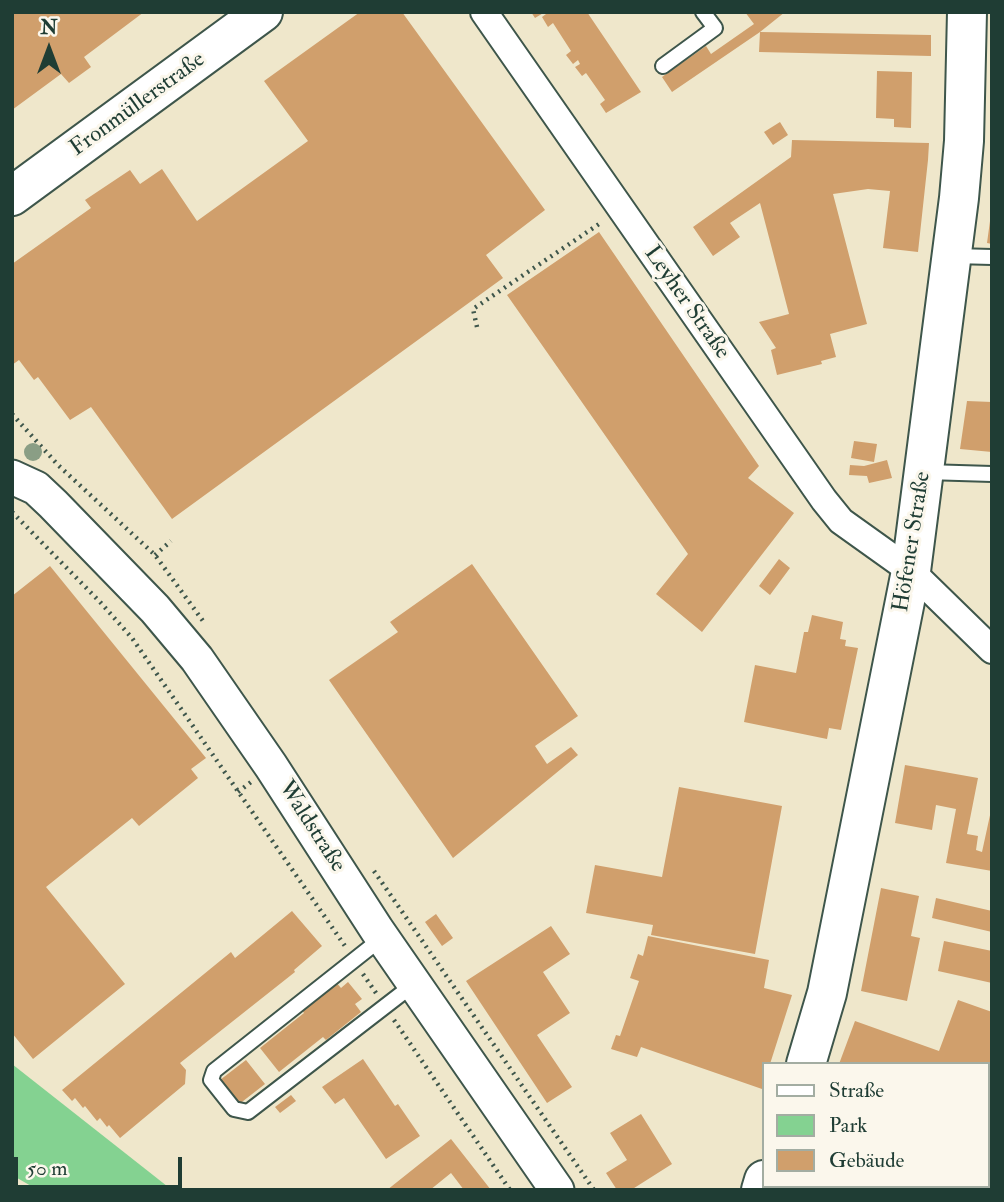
<!DOCTYPE html>
<html>
<head>
<meta charset="utf-8">
<style>
	body { margin:0 }
	#map { position:relative; width:1004px; height:1202px; overflow:hidden; background:#efe7cb; font-family:"IM FELL Double Pica",serif }
	canvas { display:block }
	.frame { position:absolute; inset:0; border:14px solid #1f3d34; pointer-events:none }
	.legend { position:absolute; left:762px; top:1062px; width:228px; height:126px; box-sizing:border-box; background:#fbf7ec; border:2px solid #a3ada2; margin:0; padding:9px 12px; list-style:none; font-size:21px; color:#1f3d34 }
	.legend li { display:flex; align-items:center; gap:14px; height:35px }
	.legend b { width:35px; border:2px solid #a3ada2 }
	.north { position:absolute; left:14px; top:14px; width:70px; height:70px; -webkit-text-stroke:5px #fbf7ec; paint-order:stroke; rotate:0deg; font-size:19px; font-weight:700; line-height:28px; text-align:center; color:#1f3d34 }
	.north::after { content:''; display:block; margin:auto; width:24px; height:32px; background:#1f3d34; clip-path:polygon(50% 0,100% 100%,50% 72%,0 100%) }
	.scale { position:absolute; left:14px; top:1157px; width:168px; height:32px; box-sizing:border-box; border:4px solid #1f3d34; border-top:0; padding-left:9px; font-size:21px; line-height:24px; white-space:nowrap; color:#1f3d34; -webkit-text-stroke:5px #fbf7ec; paint-order:stroke }
</style>
</head>
<body>
<div id="map">
<canvas width="1004" height="1202"></canvas>
<div class="frame"></div>
<ul class="legend">
<li><b style="height:9px;background:#fff"></b>Straße</li>
<li><b style="height:19px;background:#84d291"></b>Park</li>
<li><b style="height:19px;background:#d09f6c"></b>Gebäude</li>
</ul>
<div class="north">N</div>
<div class="scale">50 m</div>
</div>
<script>
const context = document.querySelector('canvas').getContext('2d');
context.lineJoin = 'round';
function fillPath(path, color) {
  context.fillStyle = color;
  context.fill(path, 'evenodd');
}
function stroke(path, color, width, dash) {
  context.strokeStyle = color;
  context.lineWidth = width;
  context.lineCap = dash ? 'butt' : 'round';
  context.setLineDash(dash || []);
  context.stroke(path);
}
function drawText(font, color, halo, rows, align = 'center') {
  context.font = font + ' "IM FELL Double Pica",serif';
  context.lineWidth = 6;
  context.setLineDash([]);
  context.textBaseline = 'middle';
  context.strokeStyle = halo;
  context.fillStyle = color;
  for (const [text, x, y, turn = 0] of rows) {
    context.save();
    context.translate(x, y);
    context.rotate((+turn || 0) * Math.PI / 180);
    context.textAlign = isNaN(turn) ? turn : align;
    if (halo) context.strokeText(text, 0, 0);
    context.fillText(text, 0, 0);
    context.restore();
  }
}
fillPath(new Path2D(`
	M12 1064 172 1190H38L12 1175Z`), '#84d291');
fillPath(new Path2D(`
	M12 12H144L84 57 91 67 69 83 61 74 12 110Z
	M360 12H402L545 210 486 255 503 278 172 519 91 407 70 420 38 377 34 380 19 360 12 365V264L91 208 85 200 130 170 140 184 162 169 197 221 308 141 264 81Z
	M531 12H587L641 92 606 113 600 104 605 100 586 73 582 76 575 67 580 64 578 60 573 64 566 55 571 51 553 23 548 27 542 17 546 14 545 12 535 18Z
	M745 12H785L760 32 931 35V56L759 52 760 32 672 92 662 77 706 46 711 54 754 24Z
	M877 71 912 72 911 128 894 127V119L876 118Z
	M780 122 788 135 773 145 764 132Z
	M792 140 929 143 928 160 918 252 883 248 890 191 868 189 833 194 867 324 830 334 836 357 821 361 822 364 777 375 771 350 776 348 759 322 789 314 760 203 730 223 740 237 713 256 693 227 791 157Z
	M990 221H992V244L987 243Z
	M599 232 759 466 748 478 794 513 702 632 656 594 688 554 507 295Z
	M967 401 992 402V452L960 449Z
	M854 441 877 444 874 462 851 458Z
	M887 460 892 478 869 483 867 476 849 475 850 465 864 466Z
	M779 559 790 568 770 595 759 586Z
	M472 564 578 716 535 746 547 764 571 747 578 755 453 858 329 680 398 632 390 622Z
	M50 566 206 758 191 769 198 778 139 826 132 818 46 887 125 984 33 1059 12 1033V596Z
	M812 615 843 622 840 639 846 640 845 646 858 648 841 730 829 728 827 739 744 722 755 665 796 673 804 632H808Z
	M905 765 978 778 967 834 978 836 976 850 982 852 992 806V871L946 863 956 809 936 805 932 830 895 823Z
	M679 787 782 806 755 954 651 935 653 925 586 913 595 865 662 877Z
	M881 888 919 896 911 936 920 938 907 1001 861 991Z
	M936 898 992 911V932L932 918Z
	M292 911 322 946 294 970 295 972 180 1063 186 1070 185 1084 120 1138 109 1125 107 1127 100 1118 97 1121 85 1106 83 1108 75 1098 72 1101 62 1090 231 952 235 958Z
	M436 914 453 938 442 946 425 922Z
	M551 926 570 954 543 972 570 1013 537 1035 572 1087 547 1103 466 981Z
	M648 936 769 960 764 988 792 995 770 1064H764L762 1089 641 1047 637 1057 611 1049 616 1035 620 1036 639 981 630 978 638 954 643 956Z
	M944 941 992 951V983L938 971Z
	M335 981 341 988 348 982 362 999 355 1004 361 1012 326 1040 323 1037 279 1072 260 1048 304 1013 301 1009Z
	M958 1000 992 1012V1169L989 1178 988 1064H839L855 1021 939 1051Z
	M363 1059 395 1106 398 1104 420 1136 386 1159 344 1098 335 1104 322 1087Z
	M246 1060 265 1084 238 1105 220 1080Z
	M291 1095 296 1101 280 1113 275 1107Z
	M641 1114 672 1164 631 1190H617L606 1173 627 1160 610 1133Z
	M451 1139 491 1190H464L451 1173 430 1190H387Z`), '#d09f6c');
const service = new Path2D(`
	M663 66 715 28 703 12
	M954 256 992 257
	M926 472 992 474
	M382 938 214 1071 211 1080 234 1109 248 1112 414 984
	M864 1186 873 1190`);
const minor = new Path2D(`
	M484 12 824 500 841 521 911 571 992 650`);
const tertiary = new Path2D(`
	M12 477 36 488 53 504 155 609 197 659 271 766 377 930 557 1190`);
const secondary = new Path2D(`
	M12 196 263 12
	M806 1064 827 993 911 571 959 198 964 141 967 12
	M761 1190 764 1180`);
stroke(service, '#3e564b', 18);
stroke(minor, '#3e564b', 30);
stroke(tertiary, '#3e564b', 37);
stroke(secondary, '#3e564b', 42);
stroke(new Path2D(`
	M477 327 473 309 602 222
	M12 414 58 465 155 555 203 621
	M12 512 100 602 132 638 345 946
	M155 555 171 541
	M238 792 251 782
	M374 871 594 1190
	M363 974 376 993
	M394 1020 510 1190`), '#3e564b', 4.5, [2, 5]);
stroke(service, '#fff', 14);
stroke(minor, '#fff', 26);
stroke(tertiary, '#fff', 33);
stroke(secondary, '#fff', 38);
context.fillStyle = '#8a9e85';
for (const [x, y] of [
	[33,452]
]) {
  context.beginPath();
  context.arc(x, y, 9, 0, 2 * Math.PI);
  context.fill();
}
drawText('23px', '#1f3d34', '#fbf7ec', [
	["Fronmüllerstraße",138,105,-36],
	["Leyher Straße",686,303,55],
	["Höfener Straße",913,542,-81],
	["Waldstraße",311,827,57]
]);
</script>
</body>
</html>
